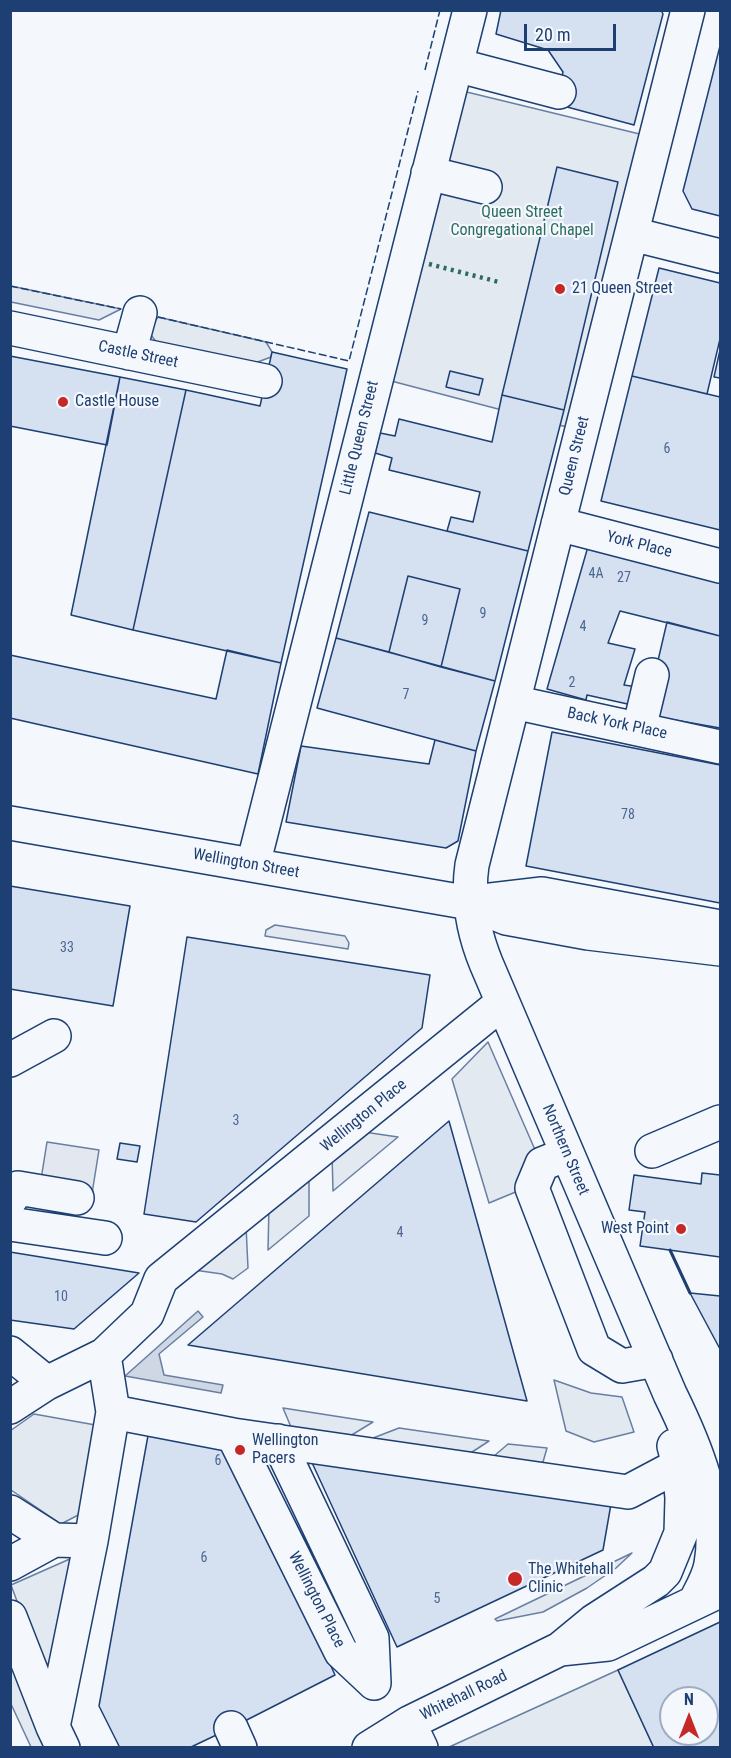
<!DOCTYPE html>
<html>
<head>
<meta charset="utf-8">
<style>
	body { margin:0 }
	#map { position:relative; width:731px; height:1758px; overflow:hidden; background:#f4f7fb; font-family:"Roboto Condensed",sans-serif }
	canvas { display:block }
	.frame { position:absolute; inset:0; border:12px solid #1d3f73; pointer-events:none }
	.north { position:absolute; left:659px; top:1686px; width:60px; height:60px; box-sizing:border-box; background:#f4f7fb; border:2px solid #9eadc5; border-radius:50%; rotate:0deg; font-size:16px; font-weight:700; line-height:24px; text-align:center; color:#1d3f73 }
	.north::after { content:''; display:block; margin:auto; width:21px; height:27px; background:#c62828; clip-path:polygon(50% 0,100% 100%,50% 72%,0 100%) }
	.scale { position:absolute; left:524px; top:24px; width:92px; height:27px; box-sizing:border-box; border:3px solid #1d3f73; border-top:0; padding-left:8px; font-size:18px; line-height:21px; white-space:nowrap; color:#1d3f73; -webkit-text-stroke:4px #f4f7fb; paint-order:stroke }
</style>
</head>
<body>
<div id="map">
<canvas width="731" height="1758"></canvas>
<div class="frame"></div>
<div class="north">N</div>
<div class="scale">20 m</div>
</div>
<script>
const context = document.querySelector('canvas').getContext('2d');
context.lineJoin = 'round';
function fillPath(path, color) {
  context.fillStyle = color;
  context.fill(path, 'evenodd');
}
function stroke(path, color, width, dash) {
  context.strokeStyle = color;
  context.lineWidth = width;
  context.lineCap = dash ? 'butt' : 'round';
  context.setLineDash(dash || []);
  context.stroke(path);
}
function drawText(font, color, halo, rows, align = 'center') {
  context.font = font + ' "Roboto Condensed",sans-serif';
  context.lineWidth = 4.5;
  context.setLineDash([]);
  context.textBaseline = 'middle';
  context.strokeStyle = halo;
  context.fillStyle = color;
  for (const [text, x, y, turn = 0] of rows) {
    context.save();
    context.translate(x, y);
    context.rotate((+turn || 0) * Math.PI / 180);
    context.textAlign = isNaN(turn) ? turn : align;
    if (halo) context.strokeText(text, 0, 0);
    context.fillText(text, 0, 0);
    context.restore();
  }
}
const green = new Path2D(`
	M442 86 656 138 582 431 376 377Z
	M11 286 121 309 99 320 11 302Z
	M158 317 266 342 272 352 271 357 247 366 160 347 148 331Z
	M275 925 345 936 349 943 348 949 265 936 266 930Z
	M488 1042 536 1152 518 1191 489 1203 452 1079Z
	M357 1131 398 1137 333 1191 332 1152Z
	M309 1172V1216L268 1250 269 1205Z
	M246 1226 248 1268 233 1279 222 1274 194 1270Z
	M554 1380 591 1393 622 1397 634 1432 594 1442 566 1431Z
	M283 1408 373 1422 350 1436 291 1427Z
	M34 1414 101 1426 84 1512 61 1524 11 1490 10 1431Z
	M399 1428 489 1441 466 1456 368 1440Z
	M508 1444 547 1448 543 1462 528 1469 486 1463Z
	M632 1553 616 1568 587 1588 543 1612 497 1621 495 1619Z
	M72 1558 50 1691 11 1585Z
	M10 1655 45 1747H31L11 1704Z
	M618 1670 654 1748H447Z`);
fillPath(green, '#e3e9f0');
stroke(green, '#687fa3', 1.5);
const parking = new Path2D(`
	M47 1142 99 1150 90 1206 38 1198Z`);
fillPath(parking, '#e3e8f0');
stroke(parking, '#687fa3', 1.5);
const water = new Path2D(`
	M198 1311 203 1317 159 1354 164 1375 223 1385 221 1393 125 1376Z`);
fillPath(water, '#cfd7e4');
stroke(water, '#687fa3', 1.5);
const building = new Path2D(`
	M501 10H661L663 14 634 125 556 104 563 72 548 50 496 34Z
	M720 46V216L692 209 683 191Z
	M557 167 618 182 564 410 502 395Z
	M659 268 720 283V339L707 394 632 376Z
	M720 350V378L714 377Z
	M272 352 347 369 281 663 133 630 186 390 260 406Z
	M10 356 120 377 107 445 10 426Z
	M450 371 483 379 479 395 446 387Z
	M632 376 720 397V530L601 501Z
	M120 377 186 390 133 630 71 615Z
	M502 395 564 410 528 551 447 531 451 517 473 522 480 492 389 470 392 458 375 453 380 433 395 436 399 419 492 442Z
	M369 512 528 551 495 681 441 667 460 589 408 576 389 652 336 638Z
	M591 536 720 570V636L620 611 608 643 635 649 624 685 644 688 641 707 587 695 586 700 547 689Z
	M408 576 460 589 441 667 389 652Z
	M667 622 720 636V728L652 716 656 669Z
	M336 638 495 681 476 751 317 708Z
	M227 650 281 663 258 774 10 718V655L216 699Z
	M552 732 720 765V903L526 866Z
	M435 740 476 751 458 841 446 848 286 822 301 746 429 764Z
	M10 886 130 906 113 1006 10 989Z
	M187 937 430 975 422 1028 196 1222 144 1214Z
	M449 1121 527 1401 188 1345Z
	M120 1143 140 1146 137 1162 117 1159Z
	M702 1173 720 1175V1257L640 1246 645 1212 629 1210 634 1175 701 1184Z
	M10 1252 139 1273 74 1329 10 1320Z
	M690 1293 720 1296V1349Z
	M149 1430 229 1440 335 1675 231 1728 189 1748H120L99 1706Z
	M308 1454 611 1504 603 1550 397 1647Z
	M720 1622V1748H654L618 1670ZM671 1698H707V1734H671Z`);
fillPath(building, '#d5e0f0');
stroke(building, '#1d3f73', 1.5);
const minor = new Path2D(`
	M688 10 472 865C467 899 473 931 486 963L670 1394C695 1445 721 1506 711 1564 709 1577 701 1590 695 1602
	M456 65 559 92
	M428 173 485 187
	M632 234 720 256
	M10 328 265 381
	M129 353 140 313
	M558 524 720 566
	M513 702 720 747
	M639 729 652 675
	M10 823 470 903 506 918 588 933 720 949
	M253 865 470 10
	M474 902 542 894 720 927
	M10 1060 54 1036
	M652 1151 720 1122
	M567 1154 542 1164 532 1188 594 1349 622 1366 656 1360
	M10 1200 18 1188 77 1198
	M10 1224 105 1238
	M10 1353 47 1383
	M10 1407 47 1383 104 1355 147 1314 161 1279 502 1003
	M113 1412 233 1435 628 1492 679 1465
	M233 1435 341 1652 374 1683
	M278 1441 372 1638 374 1683
	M10 1512 54 1540 91 1541 53 1727 63 1748
	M91 1541 113 1412 104 1355
	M10 1564 54 1540
	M10 1617 53 1727
	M560 1649 608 1644 715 1593
	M409 1723 421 1748
	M231 1728 240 1748
	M369 1748 409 1723 560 1649 594 1621 656 1581 665 1572 681 1533 682 1498 679 1465 674 1446`);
stroke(minor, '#1d3f73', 36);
stroke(minor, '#f4f7fb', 33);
stroke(new Path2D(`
	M429 264 499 282`), '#2c6c60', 4.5, [3, 4.5]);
stroke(new Path2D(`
	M425 70 440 10
	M10 286 121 309
	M158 317 349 361 418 91`), '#1d3f73', 1.5, [8, 3]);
stroke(new Path2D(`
	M670 1250 690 1293`), '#1d3f73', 3);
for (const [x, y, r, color] of [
	[560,289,6,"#c62828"],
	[63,402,6,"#c62828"],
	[681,1229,6,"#c62828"],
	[240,1450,6,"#c62828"],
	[515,1579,8,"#c62828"]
]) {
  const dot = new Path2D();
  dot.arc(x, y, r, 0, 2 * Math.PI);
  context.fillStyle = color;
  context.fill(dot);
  stroke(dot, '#f4f7fb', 2);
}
drawText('14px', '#4b6792', null, [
	["6",667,449],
	["4A",596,574],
	["27",624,578],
	["9",483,614],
	["9",425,621],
	["4",583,627],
	["2",572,683],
	["7",406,695],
	["78",628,815],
	["33",67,948],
	["3",236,1121],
	["4",400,1233],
	["10",61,1297],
	["6",218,1461],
	["6",204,1558],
	["5",437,1599]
]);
drawText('16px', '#2c6c60', '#f4f7fb', [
	["Queen Street",522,213],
	["Congregational Chapel",522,231]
]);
drawText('16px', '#1d3f73', '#f4f7fb', [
	["21 Queen Street",572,289],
	["Castle House",75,402],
	["West Point",669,1229,"right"],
	["Wellington",252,1441],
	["Pacers",252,1459],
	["The Whitehall",528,1570],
	["Clinic",528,1588]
], 'left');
drawText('16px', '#1d3f73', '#f4f7fb', [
	["Castle Street",138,355,12],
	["Little Queen Street",360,438,-76],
	["Queen Street",575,456,-76],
	["York Place",639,545,14],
	["Back York Place",617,724,12],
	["Wellington Street",246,864,10],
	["Wellington Place",364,1116,-39],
	["Northern Street",565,1150,67],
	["Wellington Place",316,1600,63],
	["Whitehall Road",464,1696,-26]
]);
</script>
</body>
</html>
